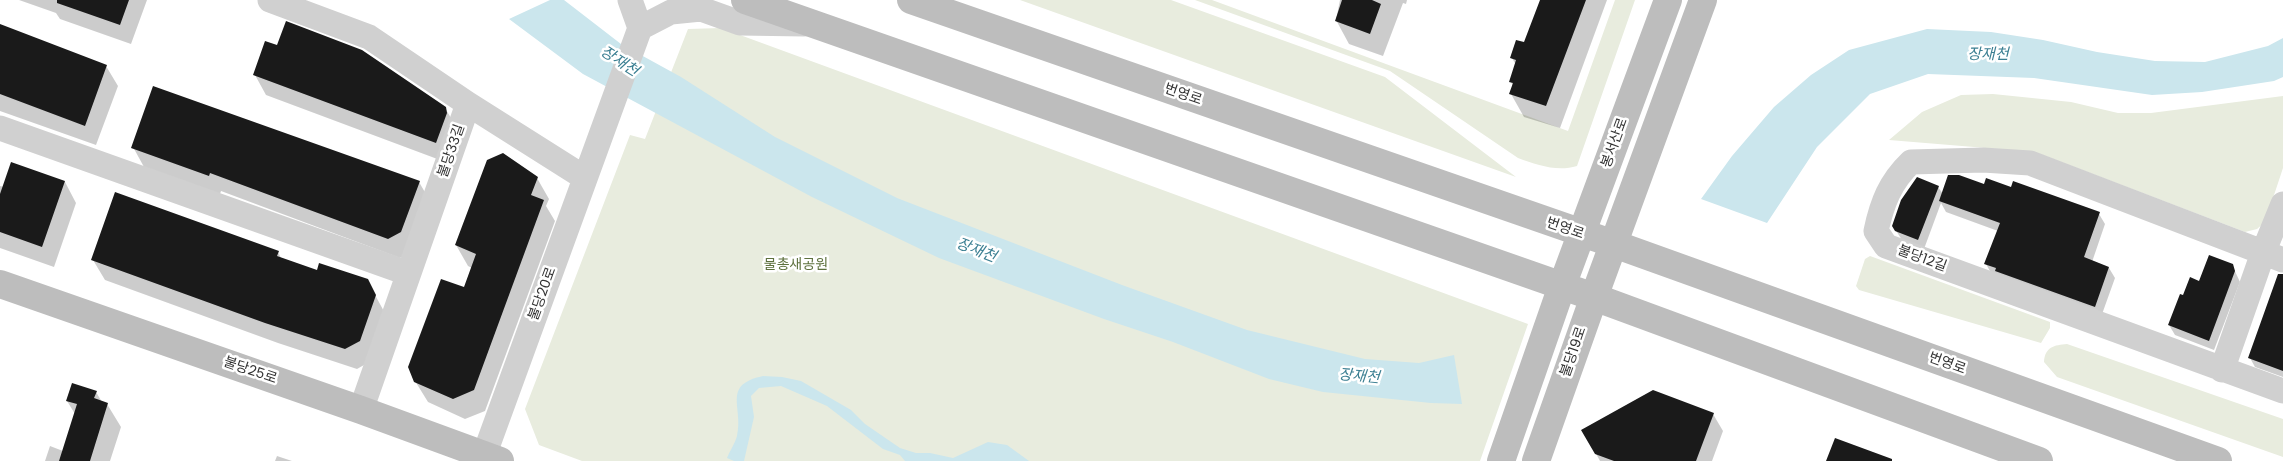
<!DOCTYPE html>
<html>
<head>
<meta charset="utf-8">
<style>
	body { margin:0 }
	canvas { display:block; background:#fff }
</style>
</head>
<body>
<canvas width="2283" height="461"></canvas>
<script>
const context = document.querySelector('canvas').getContext('2d');
context.lineJoin = 'round';
function fillPath(path, color) {
  context.fillStyle = color;
  context.fill(path, 'evenodd');
}
function stroke(path, color, width, dash) {
  context.strokeStyle = color;
  context.lineWidth = width;
  context.lineCap = dash ? 'butt' : 'round';
  context.setLineDash(dash || []);
  context.stroke(path);
}
function drawText(font, color, halo, rows, align = 'center') {
  context.font = font + ' Poppins,"Noto Sans KR",sans-serif';
  context.lineWidth = 5;
  context.setLineDash([]);
  context.textBaseline = 'middle';
  context.strokeStyle = halo;
  context.fillStyle = color;
  for (const [text, x, y, turn = 0] of rows) {
    context.save();
    context.translate(x, y);
    context.rotate((+turn || 0) * Math.PI / 180);
    context.textAlign = isNaN(turn) ? turn : align;
    if (halo) context.strokeText(text, 0, 0);
    context.fillText(text, 0, 0);
    context.restore();
  }
}
fillPath(new Path2D(`
	M1020 0H1171L1385 77 1516 177Z
	M1195 0H1212L1568 131 1615 0H1635L1577 166C1557 172 1537 165 1518 158L1390 71Z
	M721 28 1528 324 1480 461H582L539 445 525 409 630 135 645 139 688 29Z
	M1993 94 2071 102 2118 113H2151L2283 96V168L2265 222 2257 229 2245 232 2035 152 1889 140 1922 112 1961 95Z
	M1870 256 2050 322V328L2041 343 1859 290 1856 286 1865 259Z
	M2067 344 2283 419V457L2057 377 2044 362C2045 347 2054 345 2067 344Z`), '#e8ecde');
fillPath(new Path2D(`
	M550 0H564L621 44 681 77 775 137 897 198 1122 285 1247 330 1365 359 1419 363 1454 355 1462 404 1431 403 1323 392 1269 379 1173 342 1104 319 939 258 812 197 583 74 509 19Z
	M1927 29 1991 32 2043 40 2097 52 2155 61 2205 62 2268 46 2283 38V77L2274 81 2202 92 2152 95 2034 78 1928 74 1870 94 1817 147 1767 223 1701 199 1732 156 1774 107 1811 75 1849 50Z
	M763 376 782 377 801 381 851 410 865 424 900 448 916 453H930L953 458 988 442 1007 445 1029 461H905L900 455 883 449 827 406 781 386 759 388 751 396 754 417 744 461H734L727 458C730 451 735 443 737 436 744 407 721 385 763 376Z`), '#cbe6ed');
fillPath(new Path2D(`
	M19 0H147L131 44 60 19 56 13Z
	M1340 0H1407L1406 4 1403 3 1383 56 1349 44 1336 20Z
	M1541 0H1607L1560 128 1524 117 1511 94 1513 86 1511 82 1516 65 1512 58 1524 44Z
	M0 25 106 66 118 86 96 145 0 111Z
	M255 75 445 108 457 128 448 163 266 95Z
	M133 147 419 182 430 201 412 252 400 258 221 191 220 194 144 167Z
	M12 164 65 182 76 203 54 267 0 248V186L4 187Z
	M537 178 549 199 546 206 555 221 485 411 465 419 428 402 415 381 465 289 472 268 468 266 456 245Z
	M1984 186 2012 189 2099 214 2105 224 2092 262 2109 268 2115 278 2101 317 1992 275 1986 264 1998 231 1946 212 1941 203 1924 249 1902 240 1893 226 1938 187 1943 194Z
	M278 252 281 258 318 271 367 280 387 317 371 361 357 369 278 343 105 280 93 260Z
	M2232 265 2240 282 2214 350 2175 335 2169 325 2183 297 2199 283Z
	M2283 283V377L2255 367 2250 358Z
	M96 392 102 402 107 404 121 427 110 461H45L50 446 63 451 75 414 67 401Z
	M1713 414 1723 431 1712 461H1600L1583 430Z
	M277 456 292 461H275Z`), '#0003');
fillPath(new Path2D(`
	M57 0H129L120 25 57 3Z
	M1342 0H1372L1381 4 1370 34 1335 21Z
	M1540 0H1586L1546 106 1509 94 1513 83 1509 82 1516 60 1510 58 1516 40 1524 42Z
	M286 21 362 50 446 107 447 113 436 143 253 75 265 41 277 45Z
	M0 24 107 65 85 126 0 94Z
	M153 86 420 181 401 232 388 239 210 173 209 176 131 148Z
	M503 153 538 177 531 195 544 200 474 390 453 399 414 382 408 367 441 279 464 287 476 254 455 245 487 160Z
	M11 162 65 181 42 247 0 232V194Z
	M1948 175H1959L1984 184 1986 178 2011 187 2013 181 2100 212 2084 257 2109 267 2095 307 1995 271 1996 268 1984 264 2000 223 1939 201Z
	M1917 177 1939 186 1918 240 1895 231 1892 226 1901 200Z
	M115 192 279 251 277 256 317 270 319 263 368 279 376 295 360 341 345 349 265 323 91 260Z
	M2209 255 2233 264 2235 271 2209 341 2168 325 2180 294 2183 295 2190 277 2199 281Z
	M2278 274H2283V371L2248 358Z
	M72 383 97 391 94 398 108 403 90 461H59L77 404 66 401Z
	M1653 390 1714 413 1696 461H1614L1595 454 1581 430Z
	M1835 438 1892 459V461H1826Z`), '#1a1a1a');
stroke(new Path2D(`
	M270 0 369 37 468 104 361 410
	M640 28 671 12 701 9 740 23 804 24
	M468 104 585 178
	M0 128 407 273
	M2283 260 2030 163 1983 160 1911 162C1890 182 1882 203 1876 231L1886 246 2283 391
	M2222 370 2263 253 2283 204
	M482 461 640 28 630 0`), '#d0d0d0', 25);
stroke(new Path2D(`
	M745 0 1594 297 2039 461
	M911 0 1614 244 2218 461
	M0 284 361 410 500 461
	M1501 461 1562 286 1668 0
	M1536 461 1594 297 1703 0`), '#bdbdbd', 28);
drawText('14px', '#333', '#fff', [
	["번영로",1183,95,19],
	["봉서산로",1615,143,-70],
	["불당33길",452,151,-71],
	["번영로",1565,229,19],
	["불당12길",1922,259,20],
	["불당20로",543,294,-70],
	["불당19로",1574,352,-71],
	["번영로",1947,364,20],
	["불당25로",250,371,19]
]);
drawText('14px', '#5e713e', '#fff', [
	["물총새공원",796,265]
]);
drawText('italic 15px', '#3b7f92', '#fff', [
	["장재천",1988,55],
	["장재천",619,62,33],
	["장재천",976,251,21],
	["장재천",1359,377,5]
]);
</script>
</body>
</html>
